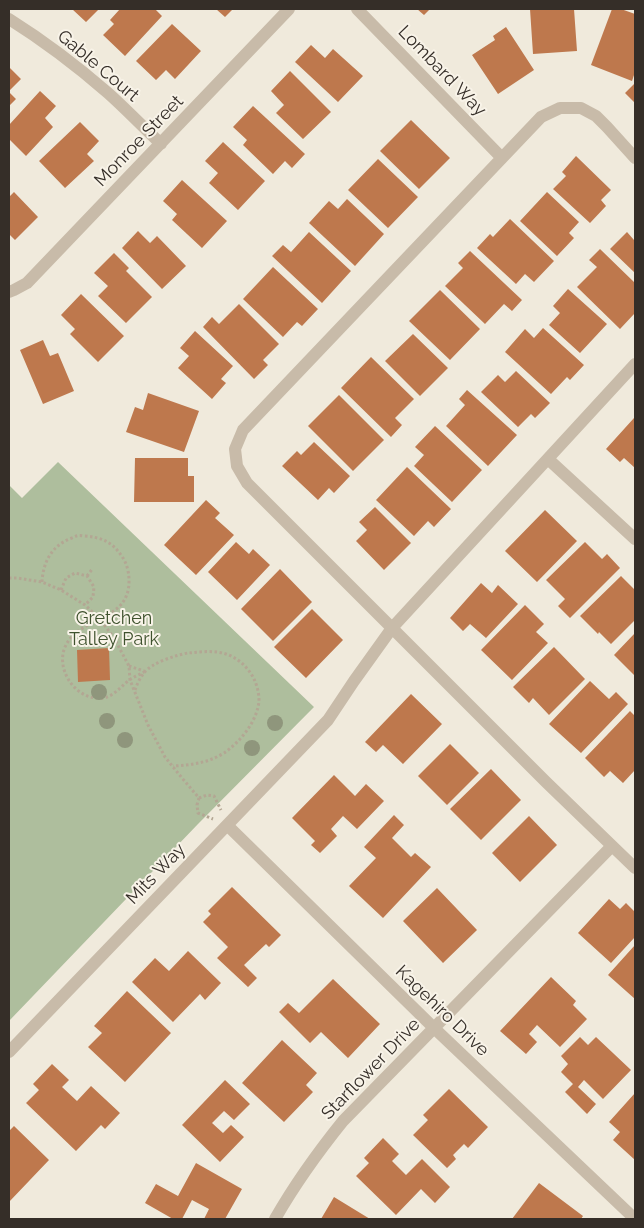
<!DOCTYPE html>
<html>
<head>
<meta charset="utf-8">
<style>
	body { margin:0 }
	#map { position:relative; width:644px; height:1228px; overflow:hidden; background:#f0eadc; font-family:Raleway,sans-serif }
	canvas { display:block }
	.frame { position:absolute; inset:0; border:10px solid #352e28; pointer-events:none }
</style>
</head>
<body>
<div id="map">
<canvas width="644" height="1228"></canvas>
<div class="frame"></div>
</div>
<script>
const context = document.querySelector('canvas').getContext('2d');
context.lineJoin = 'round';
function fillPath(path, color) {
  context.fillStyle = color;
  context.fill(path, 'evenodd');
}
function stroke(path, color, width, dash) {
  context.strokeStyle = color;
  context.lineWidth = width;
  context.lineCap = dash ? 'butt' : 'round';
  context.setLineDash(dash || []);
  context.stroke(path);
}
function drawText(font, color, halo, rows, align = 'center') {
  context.font = font + ' Raleway,sans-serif';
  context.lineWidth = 4;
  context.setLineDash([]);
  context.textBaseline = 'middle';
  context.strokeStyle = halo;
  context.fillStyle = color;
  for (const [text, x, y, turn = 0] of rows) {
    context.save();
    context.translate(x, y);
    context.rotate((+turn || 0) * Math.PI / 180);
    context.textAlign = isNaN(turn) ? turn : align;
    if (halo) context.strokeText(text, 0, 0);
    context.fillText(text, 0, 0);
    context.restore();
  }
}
fillPath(new Path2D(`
	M58 462 314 707 198 824 9 1021V485L22 498Z`), '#aebe9d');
fillPath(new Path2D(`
	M72 9H99L86 22Z
	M120 9H155L162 16 125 56 103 35 114 24 110 20Z
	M216 9H233L225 17Z
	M417 9H430L424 15Z
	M530 9H574L577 51 533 54Z
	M612 9H621L635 14V72L632 81 591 65Z
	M172 24 201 51 175 79 166 70 156 80 136 61Z
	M506 27 534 70 498 94 472 55 495 40 493 36Z
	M311 45 325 58 333 49 363 76 338 102 295 62Z
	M9 67 21 79 9 91Z
	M290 71 331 112 303 139 276 113 284 105 271 91Z
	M635 83V103L625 93Z
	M40 91 56 106 45 118 53 127 26 156 9 139V125Z
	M9 92 16 99 9 106Z
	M253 106 305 154 292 168 285 161 273 174 243 145 247 140 233 127Z
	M411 120 450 158 419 189 380 151Z
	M80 122 99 141 87 154 94 161 65 188 39 161Z
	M223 142 265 181 238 210 209 183 218 173 205 161Z
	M576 156 611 190 601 200 606 206 590 223 553 189 566 176 562 172Z
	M378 159 418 197 388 228 348 190Z
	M182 180 227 221 202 248 172 220 177 214 163 201Z
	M14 192 38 217 15 240 9 234V197Z
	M547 192 579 222 569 233 574 238 557 256 520 221Z
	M347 199 384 234 355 266 309 223 329 201 338 209Z
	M510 219 554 261 534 282 525 274 516 284 477 248 490 234 493 237Z
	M138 231 150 243 157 236 186 266 162 289 122 248Z
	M309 232 351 271 322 303 272 256 283 245 291 252Z
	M627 232 634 240 635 239V273L610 249Z
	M600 249 635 283V313L620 329 577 287 597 267 589 260Z
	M470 251 522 300 512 311 504 304 485 324 445 286 463 268 458 263Z
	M114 253 129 268 126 271 152 297 126 323 98 296 108 286 94 273Z
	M273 267 318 309 302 326 297 322 283 337 243 299Z
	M568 289 607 324 580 353 549 325 560 313 553 306Z
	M440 290 480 329 450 360 409 321Z
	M81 294 124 336 98 362 70 334 75 329 61 315Z
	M239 304 279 344 263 360 268 365 254 379 203 327 212 317 219 324Z
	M543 328 584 365 570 380 567 377 551 394 505 352 525 329 534 338Z
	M195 331 233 366 221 379 226 383 212 399 178 368 189 356 180 348Z
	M413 334 448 368 420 396 385 361Z
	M43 340 50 356 58 353 74 391 43 404 20 350Z
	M371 357 414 399 395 418 402 425 391 437 341 388Z
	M516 371 550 403 535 418 531 414 518 427 481 392 498 375 505 382Z
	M467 390 517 435 488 466 446 426 465 405 459 399Z
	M148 393 199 411 184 452 126 432 135 407 143 410Z
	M339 395 384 440 353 471 308 426Z
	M634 418 635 419V468L624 458 620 462 606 449Z
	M435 426 482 470 452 502 414 466 424 455 415 447Z
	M314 442 350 476 334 493 329 488 318 500 282 466 297 451 301 455Z
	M135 458H188V476H194V502H134Z
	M407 467 451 509 434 527 428 521 414 536 376 500Z
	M206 500 220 513 215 518 234 535 196 575 164 545Z
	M375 507 411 543 384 570 356 541 367 530 359 522Z
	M545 510 577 541 537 582 505 551Z
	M236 542 249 554 253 549 270 565 237 600 208 572Z
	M585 542 602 559 607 554 620 568 570 618 558 606 565 599 546 580Z
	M280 569 312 602 273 641 241 609Z
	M621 576 635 590V620L611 644 599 632 598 634 580 616Z
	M481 583 492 593 498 585 518 604 486 638 470 624 463 631 450 618Z
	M525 605 544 624 536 632 548 643 512 680 481 650Z
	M312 609 343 640 306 678 274 647Z
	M635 633V676L614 655Z
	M554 647 585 679 549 715 533 698 529 703 513 687Z
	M109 648 110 680 78 682 77 650Z
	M590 681 609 699 616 692 628 704 581 753 549 724Z
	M411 694 442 724 403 764 383 745 376 752 365 742Z
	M630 711 635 716V770L623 783 610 771 604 777 585 758Z
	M450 744 479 773 447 805 418 776Z
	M491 769 521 800 481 840 450 809Z
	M334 775 355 796 366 784 384 801 357 829 343 816 331 829 337 836 320 853 311 845 315 841 292 818Z
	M394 815 404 825 392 838 411 857 415 853 431 867 383 918 349 886 376 858 364 847Z
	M529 816 557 845 520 882 492 853Z
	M232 887 281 935 269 947 266 944 244 965 257 978 248 987 217 958 228 947 203 922 211 914 208 911Z
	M437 888 477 930 443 963 403 921Z
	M609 899 620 909 626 903 635 912V937L611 963 578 933Z
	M635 945V999L608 975Z
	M188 951 221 983 205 1000 200 994 173 1022 132 982 155 958 169 971Z
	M551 977 576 1001 573 1005 587 1019 560 1047 537 1025 529 1034 537 1042 526 1054 500 1031Z
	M333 979 380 1024 348 1058 321 1032 310 1043 279 1012 288 1003 299 1013Z
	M127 991 171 1033 125 1082 88 1047 102 1033 94 1026Z
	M580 1037 588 1045 596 1037 631 1070 603 1099 584 1080 578 1087 596 1104 587 1114 565 1092 573 1084 561 1072 568 1064 561 1056Z
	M282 1040 317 1073 306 1085 313 1092 284 1122 242 1083Z
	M52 1064 69 1080 62 1087 77 1101 91 1086 120 1113 105 1129 101 1125 76 1151 26 1103 39 1090 33 1084Z
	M225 1080 250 1104 234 1120 224 1111 212 1123 223 1133 231 1125 244 1137 220 1162 182 1125Z
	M449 1089 488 1127 468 1148 464 1144 453 1155 456 1159 447 1168 413 1135 428 1120 423 1115Z
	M635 1093V1160L613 1140 620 1132 609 1122Z
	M14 1126 49 1160 9 1202V1131Z
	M383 1138 399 1154 392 1161 406 1175 422 1159 450 1187 435 1203 421 1189 396 1215 356 1176 369 1163 364 1158Z
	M196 1163 242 1189 225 1219H204L209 1209 192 1200 182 1219H173L145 1203 156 1184 178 1196Z
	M539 1183 583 1216 581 1219H512Z
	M334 1197 370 1219H321Z`), '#be784d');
stroke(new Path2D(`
	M87 576 93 568
	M9 578H17L42 582 61 590 85 605 100 619 114 638 129 666 130 680 148 725 165 757 182 778 199 798 197 805 198 813 213 819
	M42 582C43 562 52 545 72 538 76 536 78 535 83 536 102 537 113 542 123 558 127 564 129 573 129 580 130 623 79 615 65 647 56 668 73 696 96 698 99 698 104 699 107 697 115 694 121 687 128 681 133 677 139 675 144 672
	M61 590 66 578 75 573 87 576 94 587 93 597 85 605
	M129 666 144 671
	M135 690C137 684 140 678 144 673 151 663 176 655 188 653 200 652 214 650 226 654 238 658 248 667 254 679 257 685 259 693 259 701 257 722 240 742 224 753 208 763 191 765 173 766
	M199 798 207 795 214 796 221 810`), '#b3a693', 3, [2.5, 2.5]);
stroke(new Path2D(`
	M357 9 502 158
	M9 19C44 41 77 66 108 93 126 109 143 127 161 144
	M635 158 607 127 596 116 581 108H560L541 117 243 430 235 449 237 466 247 483 546 782 635 868
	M9 292 14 290 27 283 289 9
	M548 459 635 539
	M227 825 434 1028 635 1219
	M9 1052 328 720 354 681 392 628 635 364
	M275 1219C295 1184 318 1152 343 1121L612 846`), '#c8bba9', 12);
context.fillStyle = '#8f967c';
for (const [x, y] of [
	[99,692],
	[107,721],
	[275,723],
	[125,740],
	[252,748]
]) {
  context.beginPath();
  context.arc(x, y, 8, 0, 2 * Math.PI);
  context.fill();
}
drawText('18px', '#352e28', '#f8f3e8', [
	["Gable Court",98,66,40],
	["Lombard Way",442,71,46],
	["Monroe Street",139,141,-46],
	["Mits Way",156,874,-46],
	["Kagehiro Drive",442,1011,44],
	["Starflower Drive",371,1069,-46]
]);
drawText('18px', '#3f522e', '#f8f3e8', [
	["Gretchen",114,619],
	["Talley Park",114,640]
]);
</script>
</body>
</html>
